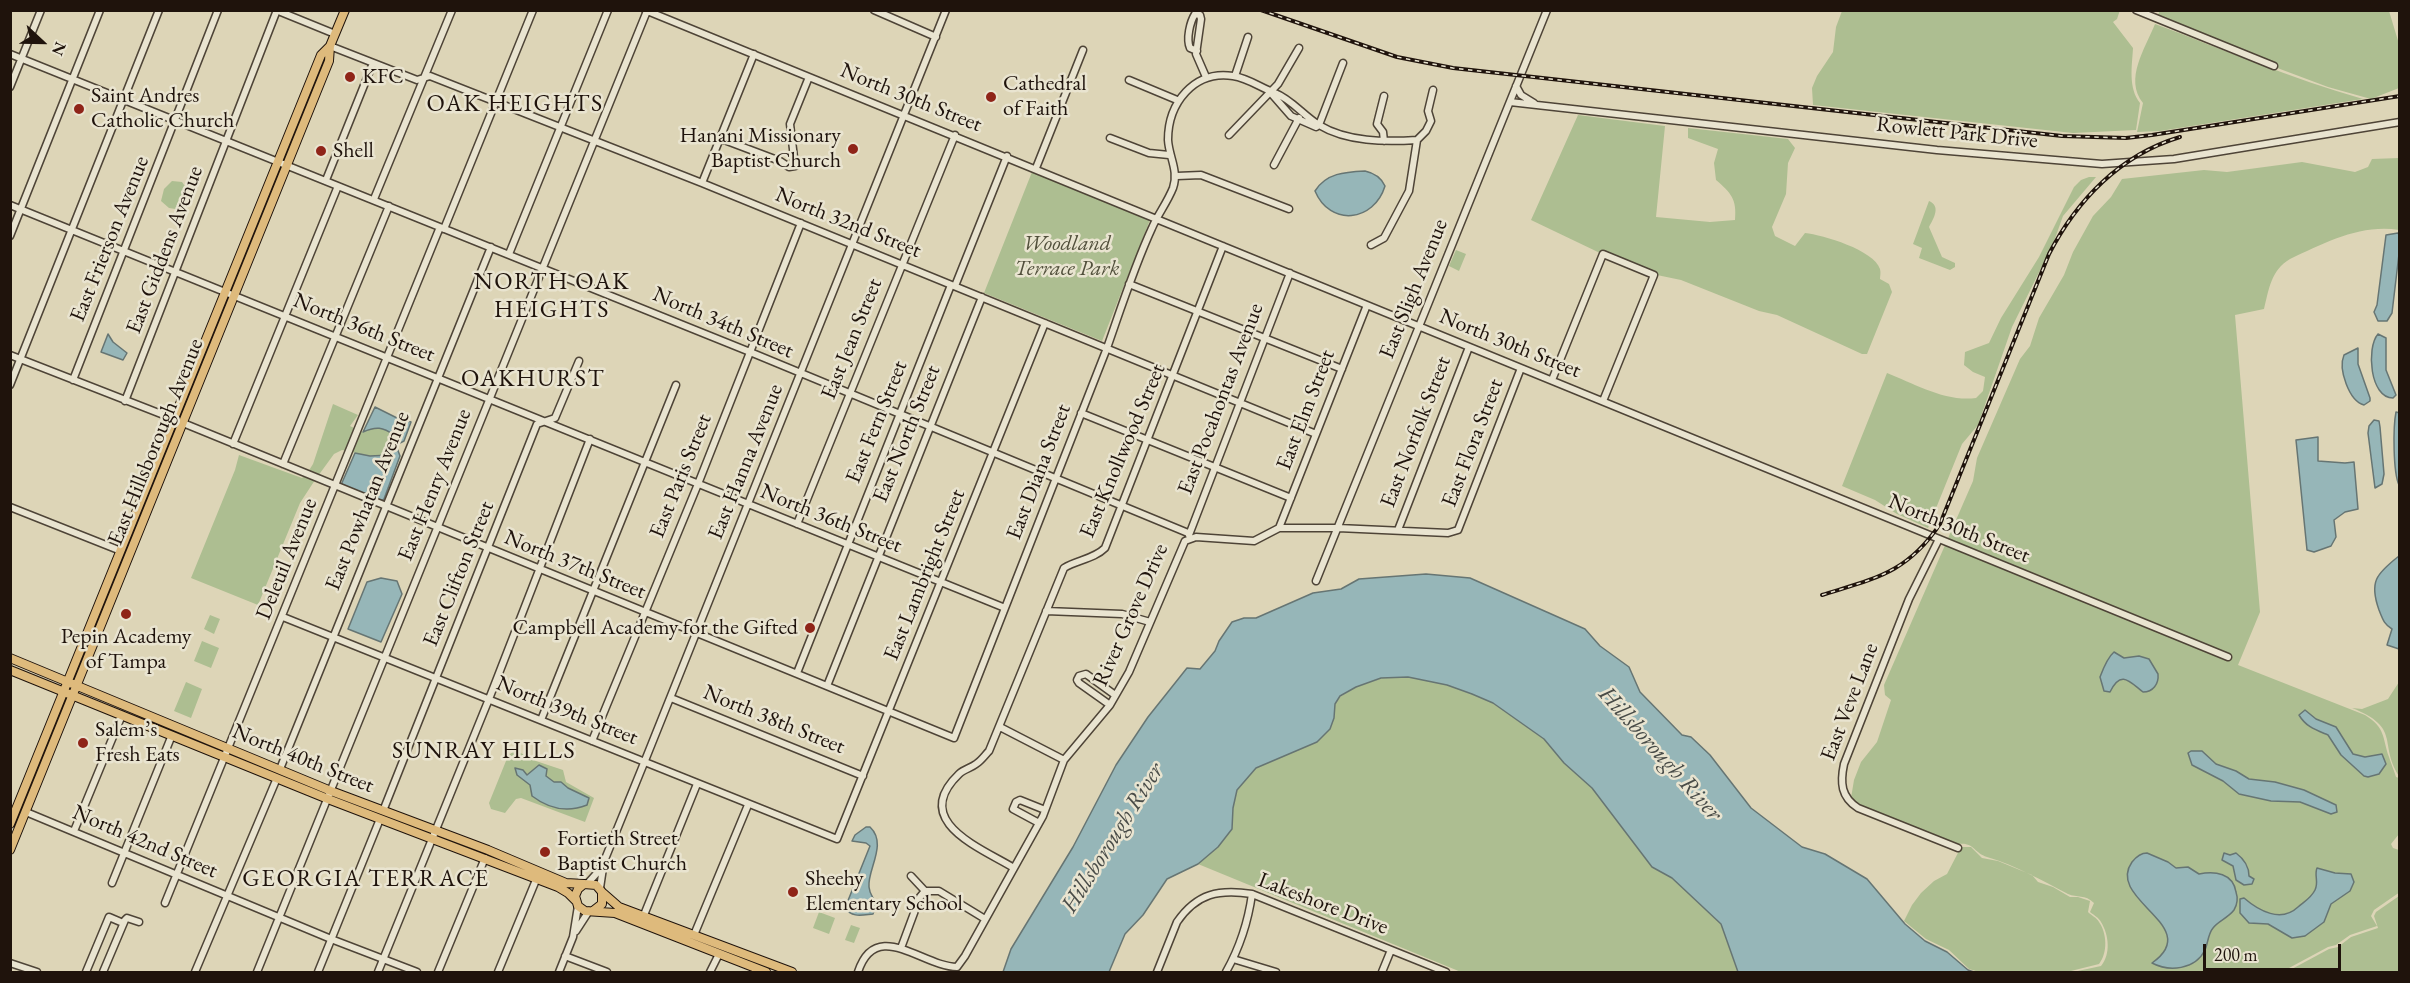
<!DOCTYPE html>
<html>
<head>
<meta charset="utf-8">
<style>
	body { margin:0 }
	#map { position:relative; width:2410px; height:983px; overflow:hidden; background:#ddd5b7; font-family:"EB Garamond",serif }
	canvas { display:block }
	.frame { position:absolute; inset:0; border:12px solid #1f130c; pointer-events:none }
	.north { position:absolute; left:12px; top:12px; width:60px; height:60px; -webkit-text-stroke:4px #e9e4d0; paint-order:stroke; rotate:112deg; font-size:16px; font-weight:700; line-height:24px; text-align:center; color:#1f130c }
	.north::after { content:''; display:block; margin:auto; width:21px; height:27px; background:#1f130c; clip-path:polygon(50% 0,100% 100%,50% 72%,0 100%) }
	.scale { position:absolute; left:2203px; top:944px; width:138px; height:27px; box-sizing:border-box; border:3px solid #1f130c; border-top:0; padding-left:8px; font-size:18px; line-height:21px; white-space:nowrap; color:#1f130c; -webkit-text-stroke:4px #e9e4d0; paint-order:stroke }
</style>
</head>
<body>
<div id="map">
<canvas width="2410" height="983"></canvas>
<div class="frame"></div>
<div class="north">N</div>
<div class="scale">200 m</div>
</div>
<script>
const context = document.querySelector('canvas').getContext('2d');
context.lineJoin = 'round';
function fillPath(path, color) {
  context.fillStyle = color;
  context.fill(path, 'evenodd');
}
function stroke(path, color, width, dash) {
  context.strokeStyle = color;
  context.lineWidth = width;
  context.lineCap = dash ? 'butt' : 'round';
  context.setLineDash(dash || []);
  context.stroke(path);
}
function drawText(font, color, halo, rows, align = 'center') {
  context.font = font + ' "EB Garamond",serif';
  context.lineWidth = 5;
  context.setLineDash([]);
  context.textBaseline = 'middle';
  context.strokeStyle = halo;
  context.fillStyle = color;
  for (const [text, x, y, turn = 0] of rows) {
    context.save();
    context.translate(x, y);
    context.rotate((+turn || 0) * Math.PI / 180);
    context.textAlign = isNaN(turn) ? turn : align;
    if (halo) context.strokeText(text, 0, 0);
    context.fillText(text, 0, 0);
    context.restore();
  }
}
fillPath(new Path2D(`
	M2120 10 2117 19 2113 22 2133 48C2132 66 2128 88 2140 103L2136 130 2073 133 1813 105 1812 88 1817 76 1833 52 1836 27 1842 11Z
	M2160 10 2389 11 2399 44V88L2371 99 2328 87 2155 22Z
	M2155 24C2225 50 2292 79 2363 99L2160 131 2137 132 2143 103C2124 79 2145 49 2155 24Z
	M1578 115 1665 126 1656 217 1710 222 1735 220C1737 199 1731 193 1716 180L1714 163 1718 149 1688 138V128L1788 139 1795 148 1788 163 1786 194 1772 227 1775 236 1795 246 1805 233C1823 235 1874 250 1880 269 1881 273 1880 276 1880 279L1889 284 1892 292 1867 354H1862L1777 315 1759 311 1681 280 1657 275 1602 251 1600 253 1531 220Z
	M2399 158V230C2360 224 2325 243 2290 259 2271 270 2269 289 2264 309L2235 315 2260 612 2238 665 2365 715C2386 728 2382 737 2389 757 2391 764 2394 770 2396 777L2399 778V834L2391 844 2393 848 2399 850 2400 892 2374 910 2371 916 2377 926 2350 935 2336 945 2328 947 2289 968 2271 971 2263 972 2255 968 2207 972H2073L2101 966C2111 954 2109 935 2101 922 2099 918 2094 915 2090 912L2094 903C2085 894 2077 898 2068 894 2041 880 2017 866 1987 857 1973 853 1974 840 1954 845L1861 806 1851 798 1854 780 1861 762 1877 742 1891 700 1885 695 1884 685 1973 481 1977 458 2020 359 2030 346 2039 318 2064 275 2073 252 2093 216 2111 197 2122 179 2204 170 2227 172 2302 162 2355 172 2368 167 2372 159Z
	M1032 172 1150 220 1102 341 984 293Z
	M2089 177H2096L2063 216 2053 244 2012 327 1978 425 1962 444 1928 528 1897 514 1875 500 1842 486 1887 373C1915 384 1945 402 1976 398L1983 391 1985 377 1973 372 1964 365 1965 352 1989 343 2001 318 2039 257 2074 187 2081 180Z
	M172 181 182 182 189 192 187 203 182 210 169 208 161 201 164 189Z
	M1929 201C1941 206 1934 218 1929 227L1942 257 1955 263V267L1950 270 1919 258 1922 248 1913 244Z
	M1456 250 1466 254 1459 271 1449 266Z
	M333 404 358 415 350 426 356 429 347 451 342 450 334 454 318 476 308 472 313 464Z
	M372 428H384L395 435 391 455 370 456 352 452 360 431 363 432Z
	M239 455 302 478 305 475 315 480 300 503 258 605 191 578 235 470Z
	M210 615 220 619 214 634 204 629Z
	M202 641 219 648 211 668 194 661Z
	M1408 677 1447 685 1472 694 1493 703 1544 739 1564 763 1592 787 1652 866 1672 878 1721 924 1738 972H1461L1198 864 1218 847 1232 829 1233 808 1237 790 1256 768 1317 742 1334 718 1335 704 1340 697 1356 687 1382 678Z
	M186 682 202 689 191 718 174 711Z
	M2399 682V776C2378 743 2402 728 2352 708L2362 709 2388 699Z
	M515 750 536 761 563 770 566 782 594 798 585 822 521 798 516 799 505 813 491 809 489 803 508 756Z
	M1961 847H1971L1982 858 1998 861 2032 875 2038 882 2053 887 2070 897H2078L2090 901 2088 912C2091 915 2097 918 2099 922 2107 933 2108 953 2099 964L2067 972H1979L1969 969 1949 950 1926 939 1904 921 1912 905 1921 893 1934 881 1947 874Z
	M2399 896V972H2275L2290 970 2329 949 2338 947 2351 937 2378 928 2374 916 2376 912Z
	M819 912 835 918 829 934 813 928Z
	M851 925 860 928 854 943 845 940Z`), '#adbe91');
const water = new Path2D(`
	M1365 171C1374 173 1381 177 1385 186 1374 222 1330 227 1315 191 1326 173 1345 172 1365 171Z
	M2398 233 2399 235V254L2392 313 2387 321H2378L2374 312 2377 305 2386 235Z
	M108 334 113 342 127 353 123 360 101 352Z
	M2378 334 2386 338V370L2396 395 2393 398C2370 398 2366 348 2378 334Z
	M2358 348V364L2370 398V401L2364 405C2349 401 2338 369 2344 355Z
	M375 407 397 418 411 422 404 441 396 445 400 456 384 499 381 501 341 485 355 453 370 456 391 455 394 435C383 427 376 426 363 432Z
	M2396 412 2400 413 2399 485C2393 472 2393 427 2396 412Z
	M2374 420 2379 421 2380 427 2384 474 2382 484 2375 488 2368 433 2369 426Z
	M2318 437V461L2345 463 2354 462 2358 509 2345 512 2334 520 2336 537 2331 546 2314 552 2307 550 2296 440Z
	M2399 556V649L2387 645 2392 629C2384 624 2383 620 2379 610 2369 582 2376 574 2399 556Z
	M1426 574 1470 578 1585 629 1600 646 1629 667 1640 692 1682 735 1691 737 1710 755 1751 808 1802 847 1825 854 1867 879 1905 924 1925 941 1947 952 1968 970 1974 972H1738L1721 924 1672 878 1652 867 1592 788 1564 763 1544 739 1493 703 1472 694 1447 685 1408 677 1381 678 1356 687 1340 696 1335 704 1334 718 1330 729 1317 742 1256 768 1237 790 1233 808 1232 829 1218 847 1198 864 1167 879 1143 915 1125 934 1109 972H1003L1011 949 1073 847 1116 765 1148 717 1187 668 1200 669 1215 651 1219 641 1232 622 1244 618H1256L1313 593 1341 589 1359 579Z
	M381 578 397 581 402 594 381 642 348 629 367 582Z
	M2114 652 2124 658 2139 656 2149 659 2158 674C2159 684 2153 692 2143 692 2130 682 2121 669 2110 692L2104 691 2100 677C2103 669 2108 657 2114 652Z
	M2305 710 2316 719 2336 727 2353 754 2365 757 2382 754 2386 764 2379 774 2368 777 2364 776 2341 755 2328 735C2316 730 2306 727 2299 715Z
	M2191 751H2202L2216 764 2236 771 2249 779 2275 782 2304 790 2336 805 2337 812 2331 814 2300 802 2271 801 2239 794 2223 781 2192 765 2188 753Z
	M539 765 547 769 546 776 554 782H561L568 788 589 798 587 805C567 813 549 809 532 796L530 785 517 775 515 768 523 770 527 775Z
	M866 827H870C888 844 867 870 869 887 870 899 879 898 873 914 862 915 852 918 845 908L870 846 866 843 852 841 855 835Z
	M2147 853 2168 862 2176 868 2188 867 2199 874C2215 871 2233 873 2236 892 2238 898 2237 905 2234 910 2228 918 2218 921 2213 928 2208 934 2208 943 2205 950 2195 970 2169 972 2152 963 2205 926 2105 900 2132 862 2136 857 2140 853 2147 853Z
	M2224 853 2230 855 2236 853C2244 859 2249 866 2249 876L2254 879 2252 884 2244 885 2236 880 2233 866 2222 860Z
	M2317 868 2335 873 2351 874 2354 882 2350 891 2331 904 2324 922 2305 936 2292 938 2268 924 2249 923 2240 913V899L2244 898C2259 911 2281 923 2298 907 2305 901 2311 898 2315 890 2319 882 2314 875 2317 868Z`);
fillPath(water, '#96b6b8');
stroke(water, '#667573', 1.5);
const minor = new Path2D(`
	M276 10 335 34
	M645 10C1174 224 1700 444 2228 657
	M874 10 936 37
	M2136 10 2274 66
	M330 46 417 80 430 76 702 183 1316 434
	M1197 51 1190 48C1186 39 1190 22 1195 14L1200 15 1201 19 1196 54 1206 77
	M10 54 750 352 1188 533
	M1235 76 1248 37
	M1129 80 1177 100
	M1516 86 1521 95 1534 103
	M10 87 41 10
	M1270 92 1291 116 1316 127 1319 125
	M1510 102 1937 150 2102 164 2174 159 2400 122
	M1319 125 1343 63
	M1229 135 1278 84 1299 48
	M719 138 780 161 789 167 795 166 790 124 809 77
	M1110 138 1149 153 1169 155
	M1417 140 1426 131 1431 121 1428 111 1433 90
	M1384 141 1383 132 1377 124 1384 96
	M1274 165 1299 118
	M1036 168 1083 50
	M1177 176 1201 175 1289 209
	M326 180 373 63
	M702 183 754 54
	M374 199 452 10
	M10 205 1005 608
	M444 229 533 10
	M10 236 100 10
	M1371 245 1384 238 1409 191 1417 140
	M509 254 608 10
	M1129 284 1342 369
	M955 286 1007 156
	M10 355 174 419
	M73 380 218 10
	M1552 380 1603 254 1654 275 1603 401
	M10 385 159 10
	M125 401 277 10
	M1081 413 1291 498
	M183 423 954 738 1107 348C1121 308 1134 267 1152 228 1158 214 1167 203 1173 188 1179 171 1169 157 1168 140 1168 103 1194 70 1233 76 1248 78 1261 88 1275 93 1291 99 1304 116 1319 125 1347 142 1385 142 1417 140
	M233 444 338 186
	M283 464 389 206
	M10 507 121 551
	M797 524 955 135
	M1279 528 1367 305
	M1398 530 1469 347
	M1189 535 1290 273
	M1938 541 1909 599 1844 764C1840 783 1841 797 1858 808L1958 848
	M1316 581 1547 10
	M1046 611 1122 614 1150 622
	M283 617 837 839 1045 323
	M797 673 951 285
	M827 686 982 297
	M671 698 863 776
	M1110 705 1079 683 1077 680 1079 676 1086 674 1115 695
	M541 720 676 385
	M1000 727 1064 760
	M592 741 698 484 801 223
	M280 769 491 247
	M383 811 537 424 555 418 579 361
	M26 812 331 939 417 972
	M1039 823 1013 809 1016 802 1020 800 1045 810
	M74 831 122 715
	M1014 868C979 847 910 821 959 774 964 769 971 768 976 764 981 761 985 755 989 751L1064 568C1077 560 1094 559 1105 548L1223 246
	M911 876 925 891
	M112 883 172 735
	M588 883 597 873 605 859 644 763 946 10
	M600 888 603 868
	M165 903 440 227
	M644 915 697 784
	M576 931 589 911
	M694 935 748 805
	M901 948 920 897 925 891H939L985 919
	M565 956 607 972
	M1233 959 1276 972
	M10 963 37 972
	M86 972 109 917 123 923
	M103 972 125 920 127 918 139 922
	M195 972 277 778
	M257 972 647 11
	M318 972 380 819
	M378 972 489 699 590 439
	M438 972 485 858
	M498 972 536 880
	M559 972 573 937 578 906
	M710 972 719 954
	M858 972C876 917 923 967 957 967L965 956 1043 816 1064 760 1110 705 1129 672 1185 541 1196 537 1254 541 1279 528H1338L1448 533 1458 530 1521 368
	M1157 972 1177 922C1197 893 1219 889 1252 894L1446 972
	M1226 972C1240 947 1248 923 1252 894
	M1382 972 1391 950`);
const major = new Path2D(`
	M10 658 331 791 488 850 566 883 584 884
	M10 670 328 799 558 887 568 893 576 901
	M10 824 321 55 330 46
	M10 850 329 61 330 46 345 10
	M603 893 619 907 792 972
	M593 911 602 904V892L596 885 584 884 578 889 575 896 578 906 585 911 615 913 766 972`);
stroke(minor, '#4e4437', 9);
stroke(major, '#1f130c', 10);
stroke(minor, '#e9e4d0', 6);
stroke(major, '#deba7c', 8);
const rail = new Path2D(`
	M1261 10 1397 57 1453 68 2062 136 2126 138 2152 135 2400 96
	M1822 595C1876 578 1907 573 1940 524L2049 254C2077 200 2120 155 2180 137`);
stroke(rail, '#1f130c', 4);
stroke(rail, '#e9e4d0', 1.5, [4.5]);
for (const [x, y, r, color] of [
	[350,77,6,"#8f2418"],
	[991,97,6,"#8f2418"],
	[79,109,6,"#8f2418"],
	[853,149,6,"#8f2418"],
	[321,151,6,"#8f2418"],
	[126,614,6,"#8f2418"],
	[810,628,6,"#8f2418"],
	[83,743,6,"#8f2418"],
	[545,852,6,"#8f2418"],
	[793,892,6,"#8f2418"]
]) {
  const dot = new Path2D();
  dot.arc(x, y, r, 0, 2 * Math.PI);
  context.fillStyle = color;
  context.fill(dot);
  stroke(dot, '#e9e4d0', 2);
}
drawText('22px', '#1f130c', '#e9e4d0', [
	["KFC",362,77],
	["Cathedral",1003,84],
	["of Faith",1003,109],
	["Saint Andres",91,96],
	["Catholic Church",91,121],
	["Hanani Missionary",841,136,"right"],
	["Baptist Church",841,161,"right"],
	["Shell",333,151],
	["Campbell Academy for the Gifted",798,628,"right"],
	["Pepin Academy",126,637,"center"],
	["of Tampa",126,662,"center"],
	["Salem’s",95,730],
	["Fresh Eats",95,755],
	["Fortieth Street",557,839],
	["Baptist Church",557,864],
	["Sheehy",805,879],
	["Elementary School",805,904]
], 'left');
drawText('22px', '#1f130c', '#e9e4d0', [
	["North 30th Street",911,98,22],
	["Rowlett Park Drive",1957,133,6],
	["North 32nd Street",848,223,22],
	["East Frierson Avenue",110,239,-68],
	["East Giddens Avenue",165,250,-69],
	["East Sligh Avenue",1414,289,-68],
	["North 34th Street",723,323,23],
	["North 36th Street",364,328,22],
	["East Jean Street",852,339,-68],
	["North 30th Street",1510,344,22],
	["East Pocahontas Avenue",1221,399,-69],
	["East Elm Street",1306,410,-69],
	["East Fern Street",877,422,-68],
	["East Norfolk Street",1416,432,-69],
	["East North Street",907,434,-68],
	["East Hillsborough Avenue",156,442,-68],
	["East Flora Street",1473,443,-69],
	["East Knollwood Street",1123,451,-67],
	["East Hanna Avenue",746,462,-68],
	["East Diana Street",1039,472,-69],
	["East Paris Street",681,476,-68],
	["East Henry Avenue",435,485,-68],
	["East Powhatan Avenue",368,501,-68],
	["North 36th Street",831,519,22],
	["North 30th Street",1959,529,22],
	["Deleuil Avenue",287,559,-68],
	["North 37th Street",575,565,22],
	["East Clifton Street",459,574,-68],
	["East Lambright Street",925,575,-68],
	["River Grove Drive",1131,615,-66],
	["East Veve Lane",1850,702,-69],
	["North 39th Street",567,711,22],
	["North 38th Street",774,720,22],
	["North 40th Street",303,759,22],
	["North 42nd Street",145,842,23],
	["Lakeshore Drive",1323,904,21]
]);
drawText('italic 22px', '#514f3b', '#e9e4d0', [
	["Woodland",1067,244],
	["Terrace Park",1067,269]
]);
context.letterSpacing = '1.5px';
drawText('24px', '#1f130c', '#e9e4d0', [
	["OAK HEIGHTS",515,104],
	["NORTH OAK",552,282],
	["HEIGHTS",552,310],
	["OAKHURST",533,379],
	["SUNRAY HILLS",484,751],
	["GEORGIA TERRACE",366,879]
]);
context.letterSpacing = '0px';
drawText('italic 24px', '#494c48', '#e9e4d0', [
	["Hillsborough River",1660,754,48],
	["Hillsborough River",1113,838,-58]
]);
</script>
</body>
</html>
